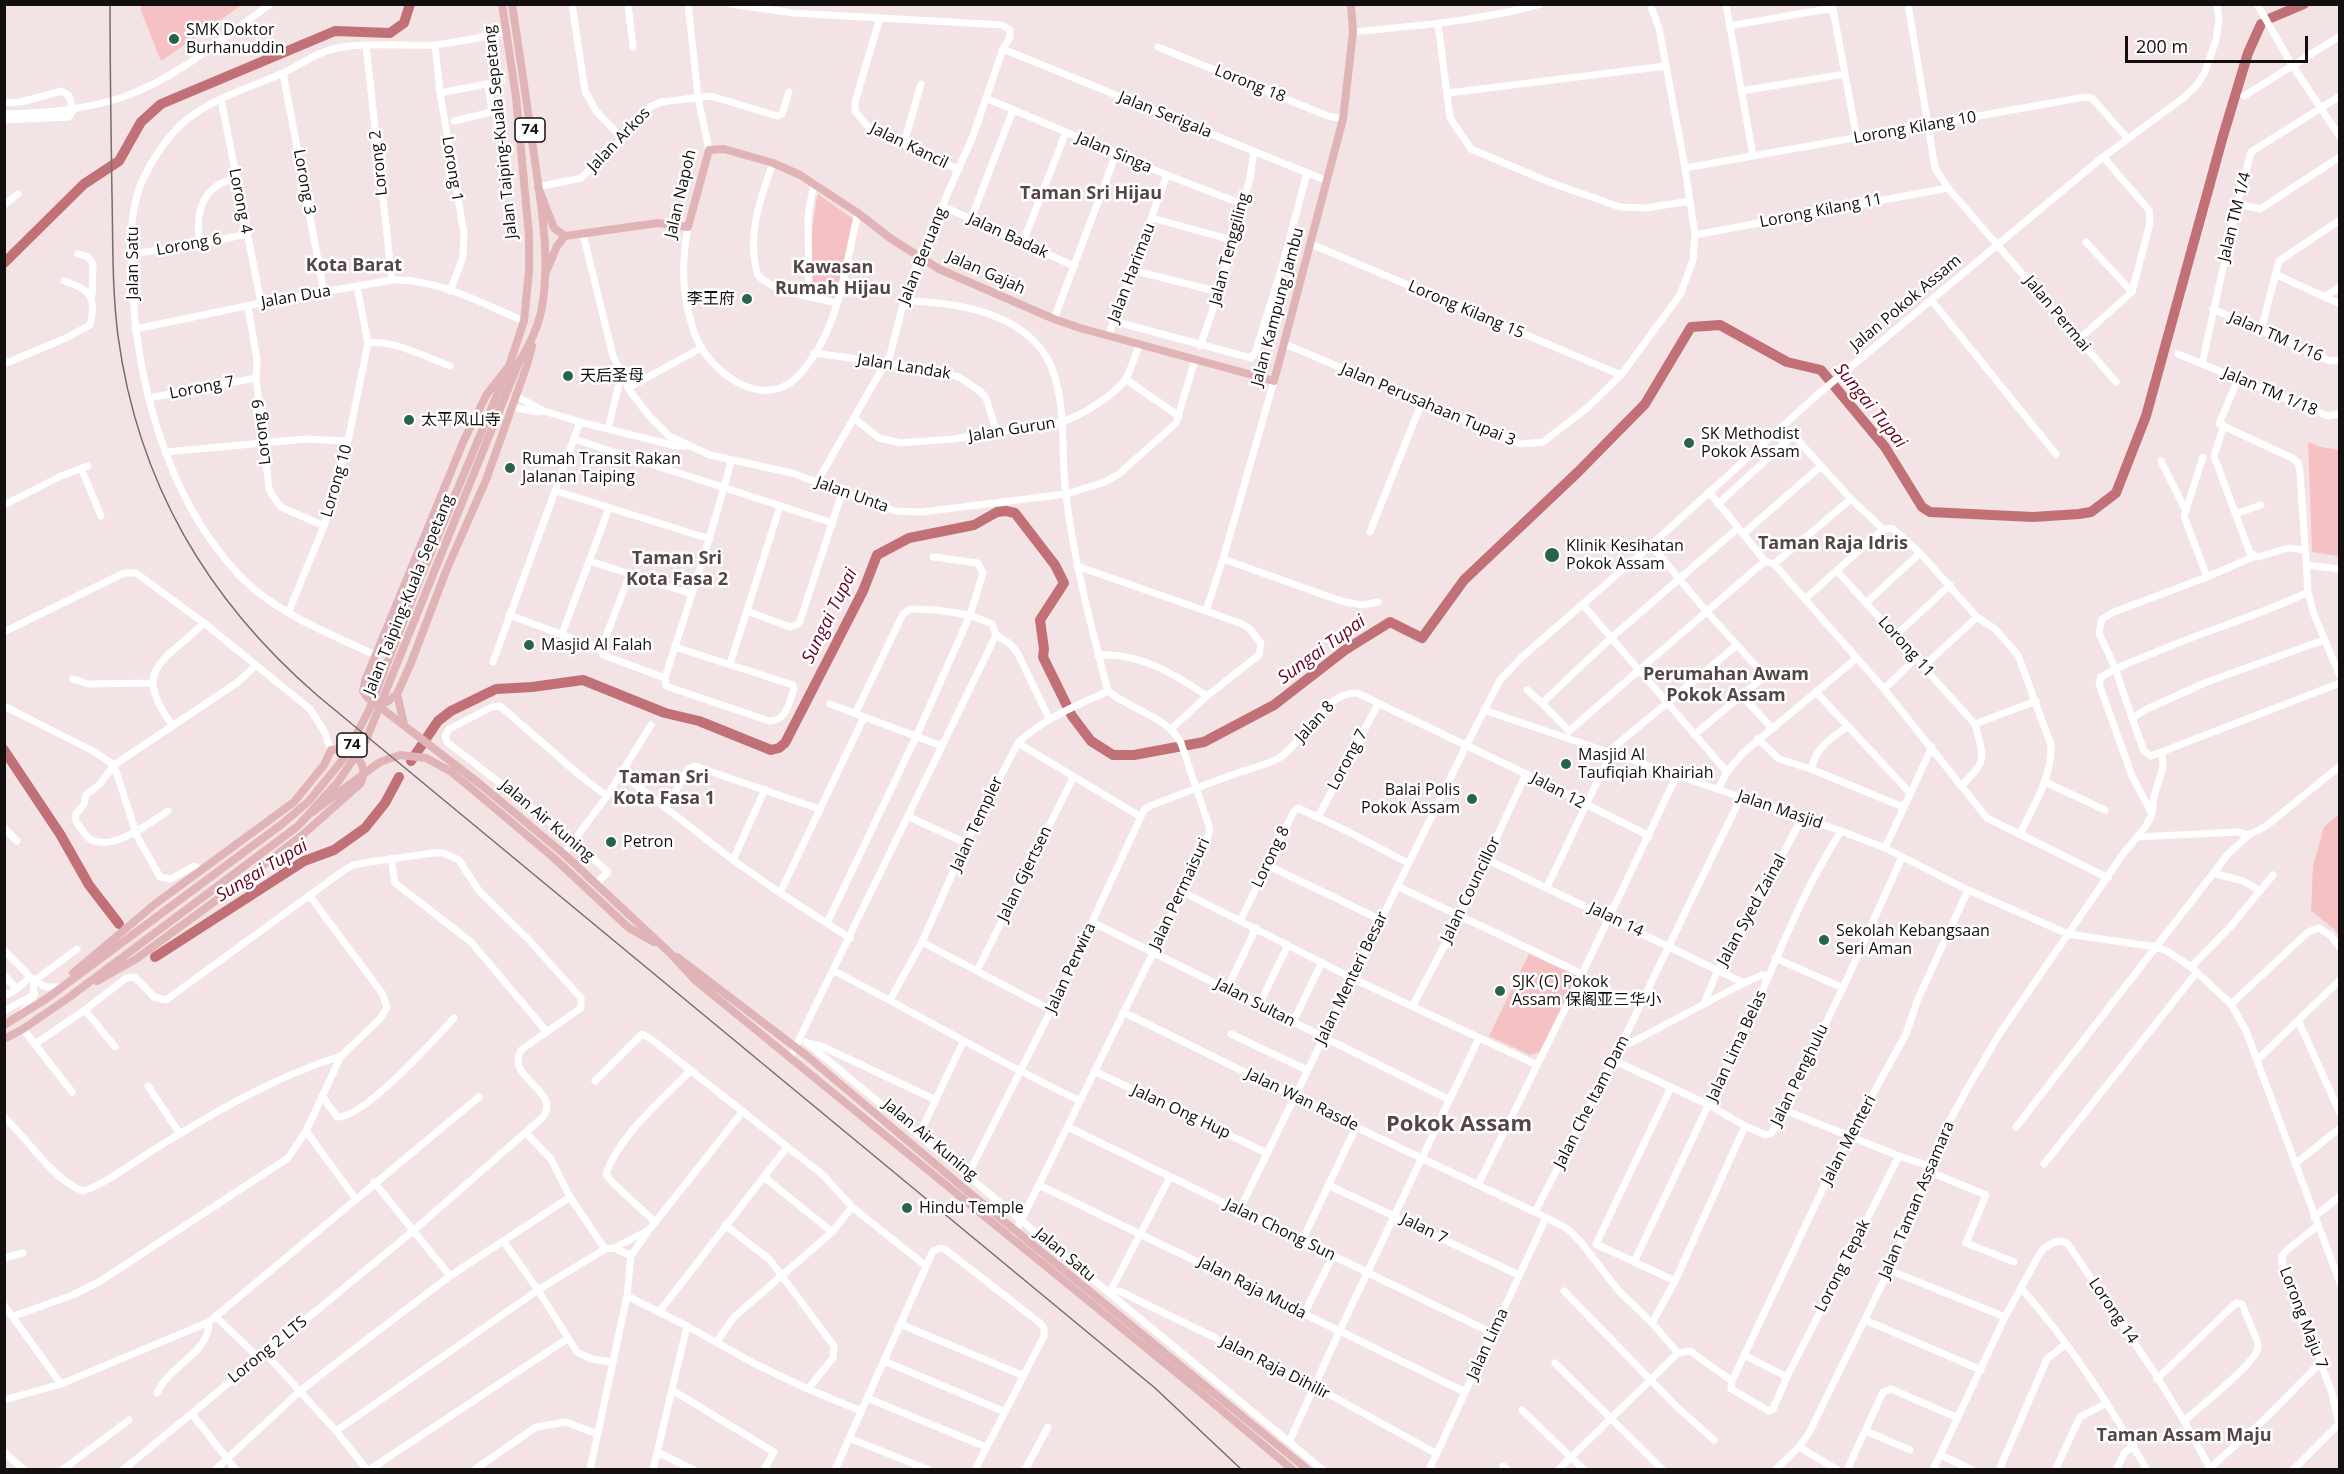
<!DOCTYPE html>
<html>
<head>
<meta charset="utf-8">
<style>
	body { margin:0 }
	#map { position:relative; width:2344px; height:1474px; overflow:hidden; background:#f3e3e4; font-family:"Open Sans",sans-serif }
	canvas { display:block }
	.frame { position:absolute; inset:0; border:6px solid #140f0f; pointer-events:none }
	.scale { position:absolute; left:2125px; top:36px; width:183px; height:27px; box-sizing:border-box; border:3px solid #140f0f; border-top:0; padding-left:8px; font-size:18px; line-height:21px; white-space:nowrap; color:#140f0f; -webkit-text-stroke:4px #fff; paint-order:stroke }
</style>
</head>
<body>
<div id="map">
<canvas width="2344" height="1474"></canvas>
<div class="frame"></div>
<div class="scale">200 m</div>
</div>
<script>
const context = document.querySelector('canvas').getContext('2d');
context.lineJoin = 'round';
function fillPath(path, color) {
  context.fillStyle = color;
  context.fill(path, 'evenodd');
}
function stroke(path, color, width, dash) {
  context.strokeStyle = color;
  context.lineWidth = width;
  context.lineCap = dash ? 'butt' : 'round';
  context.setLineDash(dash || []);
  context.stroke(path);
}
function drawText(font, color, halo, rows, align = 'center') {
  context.font = font + ' "Open Sans","Noto Sans SC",sans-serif';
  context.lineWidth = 5;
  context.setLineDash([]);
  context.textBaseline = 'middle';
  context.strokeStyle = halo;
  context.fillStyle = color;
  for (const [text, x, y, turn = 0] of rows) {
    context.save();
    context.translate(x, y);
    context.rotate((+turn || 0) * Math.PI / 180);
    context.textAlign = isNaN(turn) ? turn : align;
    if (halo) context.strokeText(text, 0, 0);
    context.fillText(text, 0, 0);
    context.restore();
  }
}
fillPath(new Path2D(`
	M141 5V4L242 5 161 61 141 11Z
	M818 194 853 219 835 298 816 292C805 274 813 215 818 194Z
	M2308 442 2321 447 2339 450V556L2312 552Z
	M2339 814V936L2334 929 2311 911 2313 866 2324 827Z
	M1529 954 1577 976 1543 1051 1530 1055 1489 1036Z`), '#f5c1c3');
stroke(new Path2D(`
	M2271 18 2304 4
	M4 263 84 184 119 161 141 122 161 104 335 31 390 33 404 23 410 4
	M4 750 60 834 89 885 119 924
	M411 761 438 721 451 711 496 689 532 687 583 680 665 713 699 721 771 750 779 748 785 743 863 591 877 555 909 538 974 525 997 512 1006 511 1015 513 1055 565 1064 583 1040 620 1044 649 1043 657 1072 716 1091 741 1113 755H1134L1204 742 1274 705 1345 650 1390 622 1422 638 1464 580 1578 472 1645 404 1691 327 1720 325 1787 362 1821 370 1885 447 1922 507 1930 512 2033 517 2079 514 2091 512 2116 493 2146 416 2223 136 2248 53 2261 24
	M155 957 304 861 334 850 365 828 385 803 399 777`), '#c17076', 10);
stroke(new Path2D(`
	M572 4 585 91 596 111 622 138
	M628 4 633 47
	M688 4 698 97 709 150
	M730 4 794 13 1002 25 1010 30V37L1003 49 973 136 920 256 904 301 890 355 817 482
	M1726 4 1753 156
	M1832 4 1857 139
	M1908 4 1935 168 1948 188 2116 382
	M2257 4 2292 65 2340 137
	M880 18 855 102V111L869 128 959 170
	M1438 24 1450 118 1471 149 1549 182 1620 207 1646 208 1690 201
	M1729 26 1833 8
	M1353 32C1416 26 1479 21 1541 4
	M435 45 440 93 464 233 463 257 450 291
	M366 46 392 280
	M1158 47 1328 116 1343 119
	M1003 49 1327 181
	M283 73 324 292
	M1741 91 1845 74
	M440 93 502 81
	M1448 93 1666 66
	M2244 96 2340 36
	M221 99 261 303
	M988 99 1167 175 1242 204
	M4 103 21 102 62 91 69 96 73 110 69 117 4 120
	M4 114C44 113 85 110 123 97 177 78 224 38 270 4
	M454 121 492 112 488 84
	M904 143 921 84
	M773 163C760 199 746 237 758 275 773 293 815 297 837 303
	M1685 168 2085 97 2092 98 2128 139
	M538 187 581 178 622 138 640 115 650 107 661 102 711 96 777 116 782 114 789 92
	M2237 204 2260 209 2340 157
	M4 205 18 194
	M942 206 1074 266
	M1152 218 1232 240
	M971 219 1013 110
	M688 227C682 259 681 290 691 322 693 330 697 340 701 347 719 378 765 408 796 378 839 335 845 268 858 213
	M583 234 613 356 630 391 650 417 669 436 710 455 792 473 895 511 922 512 1066 494 1105 482 1119 474 1176 423 1195 360
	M1695 235 1948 188
	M1023 242 1066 132
	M2086 242 2132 292
	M200 244C195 213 201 186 236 178
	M1311 244 1621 375
	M78 254 88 257 93 264 92 295
	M131 254 200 244 247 234
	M1132 270 1219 292
	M2277 275 2340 304
	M809 296 808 215 814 183
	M2324 297 2340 287
	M904 301C959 302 1037 314 1055 377 1066 415 1061 456 1066 495 1074 562 1091 626 1108 691 1131 710 1166 716 1181 743L1210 829 1205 845 1183 892 1014 1235
	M1932 301 2056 454
	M248 307 257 360 256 378 269 488 272 495 281 507 324 526
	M2213 309 2330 361 2340 360
	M1054 319 1116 154
	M1113 321 1251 358 1255 353 1282 267 1307 173
	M135 329 261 303 392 280C437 278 483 304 524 321
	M2261 330 2279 261 2340 220
	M1108 336 1167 175
	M2078 340 2132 292 2150 223 2149 210 2103 157
	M368 343C392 339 428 358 450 366
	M1285 344 1521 444 1543 442 1587 408 1621 375 1680 295 1693 260 1695 235 1685 168 1659 28 1650 4
	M1200 346 1219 292 1250 178 1254 151
	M814 353 931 369 959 377 981 392 986 398 997 433
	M2178 354 2328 416 2340 414
	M4 364 66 338 90 325C97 297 90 289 64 281
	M2202 364 2237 204 2251 152 2340 96
	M1125 379 1179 416
	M2238 379 2219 424 2292 458 2298 463 2300 472 2308 592 2313 612 2340 676
	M628 388 701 348
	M516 396 544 411 580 422 676 446H685
	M149 398 256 378
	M512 407 538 412 544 411
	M855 419 879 438 900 443 953 439 1062 422C1082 415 1112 397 1125 380 1131 371 1135 355 1139 345
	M2224 425 2214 456 2250 553 2258 557 2288 548 2305 550
	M608 429 621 376
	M574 439 833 523
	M166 452 306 439 348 441
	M2161 461 2185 509
	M81 468 101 516
	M556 491 710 539
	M1709 492 1765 561 1774 564 1884 689 1987 818 2108 878
	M1718 504 1790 438H1796L1851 499 1883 529
	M4 505 61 476 88 466
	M2235 514 2261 505
	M1738 528 1611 638 1542 703 1569 731 1765 561
	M1370 532 1422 402
	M1743 534 1821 466
	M1651 545 1706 611 1765 676 1695 734
	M1223 559 1341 601 1362 605 1378 602
	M590 561 692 594
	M1774 564 1851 499
	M2307 565 2340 569
	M1077 566 1240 623 1250 629 1261 643 1259 655 1207 696 1171 729
	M1837 571 1975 724C1984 759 1988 760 1961 786
	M2207 577 2255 556
	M1805 599 1883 529 1892 528 1920 553 1977 617
	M1866 603 1920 553
	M1583 605 1727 772
	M747 611 790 627 796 625 800 621 842 493
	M1206 611 1223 559 1274 381
	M288 613 324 526 348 441 368 343 357 286
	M509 615 601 649 603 655 665 678
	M4 632 124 573H136L204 623 310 709 324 731 331 750
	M562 634 609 508
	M1896 635 1950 585
	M2324 640 2207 682 2147 709 2132 718 2144 751 2151 756 2340 683
	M675 647 793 685 794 689C789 703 786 722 769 721L666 686 665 678C688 606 712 535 731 461
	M601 649 630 574
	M375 655C329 633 279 615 242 578 166 500 134 376 132 270 131 246 130 219 137 196 143 172 166 137 185 121 214 97 250 88 283 73 300 65 315 53 333 49 359 42 403 46 432 45 457 43 482 37 506 32
	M1098 655C1140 653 1173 673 1207 696
	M493 662 580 422
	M730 664 780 506
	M1924 666 1977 617 1995 629 2018 655 2051 745C2052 777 2034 805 2020 834
	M73 679 88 684 151 683
	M1884 689 1916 658
	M1527 690 1542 703
	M1816 692 1910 793
	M1741 695 1772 728
	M830 704 942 746
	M4 706 93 751 114 765 137 836 160 877 171 879 194 866 202 870
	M1484 710 1841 831 1885 848 1968 890 2068 934 2156 947 2167 951 2191 967 2231 1004 2246 1031 2340 1283
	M855 714 903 614 910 609 936 610 970 615 992 624 996 635 1010 644 1017 652 1049 718
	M2132 718 2115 668 2099 633 2102 619 2114 612 2207 577 2184 516 2203 457
	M1975 724 2036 701
	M173 726C129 668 166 661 204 623
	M1758 739 1779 759 1811 769 1903 807
	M1018 743 1141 817
	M1608 752 1737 645
	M1811 769C1818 745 1829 740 1848 726
	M622 774 733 860 780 893 850 938
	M2045 782 2105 810
	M1718 789 1727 772 1743 753 1857 658
	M667 807 688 769 695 766 819 809
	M168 811C151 822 114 851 92 840 85 837 79 826 75 819L76 814 84 804 86 795 100 784 114 765 238 682 255 666
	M2151 812 2132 776 2099 684 2101 677C2118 666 2137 660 2156 652 2206 630 2259 616 2308 592
	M909 817 966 843
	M1318 817 1378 704
	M4 828 17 841
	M2138 837 2237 832 2249 835
	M1885 848 1932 747
	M564 854 607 796 651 725
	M391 858 395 883 471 942 547 1032
	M1486 859 1744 983
	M733 860 765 789
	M1267 865 1381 920
	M2213 873 2243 881 2259 890
	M597 883 608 872 573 840 447 742 445 736 449 729 492 707 500 706 583 778 607 796
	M1397 886 1582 974
	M1547 887 1611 753
	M1183 892 1352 978 1537 1065
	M780 893 864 717
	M1240 921 1294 811 1298 808 1349 832 1408 863
	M1092 922 1450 1100
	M827 923 916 737 970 615 983 573 978 563 933 557
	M922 942 1051 1010
	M4 950 34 981 46 987H61
	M1775 958 1843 988
	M2191 967 2231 926 2273 875
	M834 971C916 1013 996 1061 1080 1101
	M977 971 1073 778
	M4 975 17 989
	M34 981 77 949
	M1227 989 1256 928
	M4 996 17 989 30 977
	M890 1000 922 942 966 843 1018 743C1044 718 1076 706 1108 691
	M1704 1003 1718 970 1749 918 1802 818
	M2231 1004 2308 932 2319 928 2331 936 2340 948
	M1259 1005 1288 945
	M1413 1005 1460 916 1526 774
	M85 1010 115 1047
	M4 1011 35 994
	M23 1011 33 999 34 981
	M1123 1012 1356 1127 1535 1212 1568 1229 1580 1241 1618 1290 1652 1323 1678 1353
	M2298 1020 2340 1113
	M1293 1022 1322 962
	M23 1029 72 1092
	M1231 1034 1307 1070
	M806 1042 1323 1470
	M808 1043 821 1046 936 1100
	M35 1044 85 1010 126 978 135 977 154 997 166 1000 343 871 353 865 370 862 433 853H443L459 860 479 891 529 940 581 998V1008L521 1050C504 1078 564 1092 542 1118L413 1231 123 1470
	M1619 1049 1744 983 1762 975 1769 976
	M790 1058 996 635
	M1613 1060 1709 1105 1745 1126
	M2257 1060 2340 980
	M1094 1071 1267 1153
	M595 1081 642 1034 651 1039 823 1175 852 1207 926 1266
	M148 1086 180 1134
	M1671 1087 1596 1244 1675 1281
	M323 1097 337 1117C364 1118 435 1039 454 1018
	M1782 1109 1899 1156 1932 1167
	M4 1117C27 1138 54 1181 83 1191 106 1184 141 1157 163 1144 220 1109 277 1076 341 1056
	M1068 1127 1492 1333
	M2016 1127 2229 853 2249 835 2266 826 2340 766
	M306 1131 355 1198
	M526 1133 551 1159 570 1197 605 1249
	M919 1135 963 1042
	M1899 1156 1787 1377 1773 1409 1769 1411 1731 1389 1732 1381 1836 1161 1906 1034 1918 999 1968 890
	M2044 1164 2197 972
	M2295 1164 2340 1128
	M1930 1172 1986 1195 1966 1243 2014 1262
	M968 1175 1051 1010 1144 810 1150 806C1180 794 1210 783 1240 772 1252 768 1267 765 1279 758 1305 742 1324 691 1357 693L1526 774 1649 836
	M764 1177 832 1232
	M374 1182 450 1276
	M1039 1185 1465 1392
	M1328 1185 1519 1275
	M1478 1185 1582 974 1677 775
	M1239 1211 1466 746 1500 680 1523 656 1651 545 1817 395 2103 157 2182 99 2197 85 2205 72 2216 40 2219 19 2217 4
	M1535 1212 1619 1049 1741 797
	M2314 1217 2340 1196
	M655 1222 612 1182 606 1174C619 1135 663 1099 691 1070
	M725 1225 770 1260 834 1346 833 1358 808 1389
	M1302 1241 1356 1127
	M504 1242 538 1290 577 1352 591 1359 613 1362
	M614 1248 649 1230 743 1111
	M631 1256 648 1231
	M4 1258 23 1253
	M1634 1262 1761 994C1785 938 1808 883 1841 831
	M1889 1270 2005 1317
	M2021 1288C2070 1343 2110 1406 2147 1470
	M1564 1291 1676 1406 1714 1440
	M1110 1292 1119 1291 1314 1386 1437 1454
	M1110 1292 1170 1177
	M627 1296 687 1326 755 1364 808 1389 861 1411
	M4 1305 61 1384
	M659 1312 787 1147
	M1304 1314 1333 1256
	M14 1316 73 1295 99 1282 288 1158 306 1131 341 1056 380 1019 387 1007 382 993 309 895
	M215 1316 259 1358
	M1865 1320 1981 1370
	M1652 1323 1675 1281 1745 1126 1766 1135 1772 1133 1843 988 1902 857
	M900 1324 1024 1376
	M716 1343 733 1318 832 1232 852 1207
	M265 1353 336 1431 367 1470
	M1744 1355 1787 1377
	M884 1361 1005 1412
	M1555 1363 1663 1470
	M2157 1379 2236 1303 2242 1304 2257 1341C2258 1346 2259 1346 2257 1351 2249 1368 2201 1406 2184 1421
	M672 1390 774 1452 764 1470
	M157 1393C160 1387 164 1381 168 1377 184 1359 209 1348 209 1322
	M867 1398 986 1447
	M4 1400 61 1384 209 1322 479 1097
	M1522 1410 1584 1470
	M192 1414 236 1470
	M336 1431 538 1290 605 1249 614 1248 631 1256 627 1296 590 1470
	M1866 1431 1910 1450
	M849 1438 929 1470
	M1289 1442 1339 1332 1479 1038
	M1799 1447 1838 1470
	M4 1452 24 1470
	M657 1452 694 1470
	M1941 1455 1972 1470
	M1503 1466 1507 1470
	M2210 1468 2265 1419 2320 1363
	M62 1470 129 1420
	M215 1470 300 1391 353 1350 450 1276 570 1197
	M369 1470 567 1339
	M474 1470 536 1427 566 1422 597 1434
	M653 1470 687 1326
	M835 1470 933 1251 941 1248 946 1250 1040 1323 1044 1329V1336L975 1470
	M1025 1470 1048 1427
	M1429 1470 1546 1218
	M1558 1470 1678 1353 1690 1351 1732 1381
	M1775 1470 1799 1447 1809 1433 1889 1270 1930 1172 1947 1126 1967 1089 2000 1033 2123 854 2146 826 2152 814 2154 796 2163 767 2162 752
	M1847 1470 1883 1392 1891 1389 1958 1418
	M1933 1470 2005 1317 2039 1255 2043 1249 2054 1242 2061 1241 2068 1244 2154 1372 2184 1421 2211 1470
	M1999 1470 2047 1359 2066 1344
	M2055 1470 2080 1417 2107 1403
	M2116 1470 2125 1452 2134 1446
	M2293 1470 2339 1424 2332 1393 2282 1263V1256L2286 1251 2317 1226`), '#fff', 7);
stroke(new Path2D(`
	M538 187 554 228 565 236 658 223 688 227 709 150 724 149 773 163 800 175 858 213 890 238 939 269 1054 319 1080 328 1274 381 1343 119 1353 32 1351 4
	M547 270 557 246 565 236
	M509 366 487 394 464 440 365 681 363 691 367 697 480 784 564 854 668 951 696 981 1194 1387 1293 1470
	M397 694 404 724
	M379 703 387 702 397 694 411 663 446 571 486 480 527 365 532 346
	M311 813 380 762 400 755 426 758 450 771 466 784 554 858 629 928 654 942
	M677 957 807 1056 966 1190 1308 1470
	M73 973 155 904 294 802 324 765 331 750C352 745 371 765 360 784L300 837 237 885 136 959 97 981
	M4 1025 46 999 282 824 309 801 344 758 369 710 420 579 509 366 524 321 529 271V235L516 97 502 4
	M4 1039 23 1029 68 998 298 826 338 782 366 740 519 362C529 346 537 331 541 312 551 264 542 210 535 162 528 110 520 57 512 4`), '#e0b4b6', 8);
stroke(new Path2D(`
	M110 4C110 68 111 132 112 195 113 242 112 289 118 336 138 483 207 600 318 696L1155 1388 1242 1470`), '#766c6d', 1.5);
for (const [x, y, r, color] of [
	[174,39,6,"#28634c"],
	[747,299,6,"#28634c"],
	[568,376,6,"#28634c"],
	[409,420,6,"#28634c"],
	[1689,443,6,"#28634c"],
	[510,468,6,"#28634c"],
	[1552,555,8,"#28634c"],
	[529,645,6,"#28634c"],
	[1566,764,6,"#28634c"],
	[1472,799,6,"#28634c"],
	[611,842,6,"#28634c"],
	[1824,940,6,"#28634c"],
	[1500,991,6,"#28634c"],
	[907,1208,6,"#28634c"]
]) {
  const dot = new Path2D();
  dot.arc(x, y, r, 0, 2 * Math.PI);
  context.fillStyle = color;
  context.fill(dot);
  stroke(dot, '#fff', 2);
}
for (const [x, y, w] of [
	[530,130,30],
	[352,745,30]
]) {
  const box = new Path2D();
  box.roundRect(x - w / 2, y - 12, w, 24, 4.5);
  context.fillStyle = '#fff';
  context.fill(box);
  stroke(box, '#140f0f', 1.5);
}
drawText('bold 15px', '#140f0f', null, [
	["74",530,130],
	["74",352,745]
]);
drawText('16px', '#140f0f', '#fff', [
	["SMK Doktor",186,30],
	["Burhanuddin",186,48],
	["李王府",735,299,"right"],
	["天后圣母",580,376],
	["太平风山寺",421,420],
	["SK Methodist",1701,434],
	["Pokok Assam",1701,452],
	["Rumah Transit Rakan",522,459],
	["Jalanan Taiping",522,477],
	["Klinik Kesihatan",1566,546],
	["Pokok Assam",1566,564],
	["Masjid Al Falah",541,645],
	["Masjid Al",1578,755],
	["Taufiqiah Khairiah",1578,773],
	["Balai Polis",1460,790,"right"],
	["Pokok Assam",1460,808,"right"],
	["Petron",623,842],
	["Sekolah Kebangsaan",1836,931],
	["Seri Aman",1836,949],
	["SJK (C) Pokok",1512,982],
	["Assam 保阁亚三华小",1512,1000],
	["Hindu Temple",919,1208]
], 'left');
drawText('16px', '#140f0f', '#fff', [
	["Lorong 18",1250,84,22],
	["Jalan Serigala",1165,115,22],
	["Lorong Kilang 10",1915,128,-10],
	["Jalan Taiping-Kuala Sepetang",501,132,-96],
	["Jalan Arkos",619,140,-46],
	["Jalan Kancil",909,146,26],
	["Jalan Singa",1114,153,23],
	["Lorong 2",379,163,-96],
	["Lorong 1",452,169,81],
	["Lorong 3",304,182,80],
	["Jalan Napoh",681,194,-77],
	["Lorong 4",240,201,79],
	["Lorong Kilang 11",1821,211,-11],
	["Jalan TM 1/4",2235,217,-76],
	["Jalan Badak",1008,236,25],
	["Lorong 6",189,245,-10],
	["Jalan Tenggiling",1230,249,-75],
	["Jalan Beruang",923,256,-68],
	["Jalan Satu",133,263,-90],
	["Jalan Gajah",986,273,24],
	["Jalan Harimau",1132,273,-69],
	["Jalan Dua",296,297,-10],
	["Jalan Pokok Assam",1906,303,-40],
	["Jalan Kampung Jambu",1278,307,-75],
	["Lorong Kilang 15",1466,310,23],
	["Jalan Permai",2057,314,50],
	["Jalan TM 1/16",2276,337,24],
	["Jalan Landak",904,367,9],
	["Lorong 7",202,388,-11],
	["Jalan TM 1/18",2270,392,23],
	["Jalan Perusahaan Tupai 3",1428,405,23],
	["Jalan Gurun",1012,430,-9],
	["Lorong 9",262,432,-97],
	["Lorong 10",337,481,-74],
	["Jalan Unta",852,495,20],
	["Jalan Taiping-Kuala Sepetang",409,595,-68],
	["Lorong 11",1906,647,48],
	["Jalan 8",1315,722,-48],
	["Lorong 7",1348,760,-62],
	["Jalan 12",1558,791,28],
	["Jalan Masjid",1780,810,19],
	["Jalan Air Kuning",547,821,40],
	["Jalan Templer",977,824,-65],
	["Lorong 8",1271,857,-64],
	["Jalan Gjertsen",1025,874,-64],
	["Jalan Councillor",1471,890,-64],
	["Jalan Permaisuri",1180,894,-65],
	["Jalan Syed Zainal",1752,910,-61],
	["Jalan 14",1616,920,26],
	["Jalan Perwira",1071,968,-65],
	["Jalan Menteri Besar",1352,978,-64],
	["Jalan Sultan",1255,1003,27],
	["Jalan Lima Belas",1737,1046,-65],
	["Jalan Penghulu",1800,1075,-64],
	["Jalan Wan Rasde",1302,1100,26],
	["Jalan Che Itam Dam",1592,1102,-63],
	["Jalan Ong Hup",1181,1112,25],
	["Jalan Air Kuning",930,1140,40],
	["Jalan Menteri",1849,1140,-62],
	["Jalan Taman Assamara",1917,1200,-67],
	["Jalan 7",1424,1229,26],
	["Jalan Chong Sun",1280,1230,26],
	["Jalan Satu",1065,1255,40],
	["Lorong Tepak",1843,1266,-63],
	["Jalan Raja Muda",1252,1288,27],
	["Lorong 14",2113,1311,56],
	["Lorong Maju 7",2303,1318,69],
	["Jalan Lima",1488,1344,-65],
	["Lorong 2 LTS",268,1350,-39],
	["Jalan Raja Dihilir",1275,1368,27]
]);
drawText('bold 18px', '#544647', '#fff', [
	["Taman Sri Hijau",1091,194],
	["Kota Barat",354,266],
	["Kawasan",833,268],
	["Rumah Hijau",833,289],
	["Taman Raja Idris",1833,544],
	["Taman Sri",677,559],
	["Kota Fasa 2",677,580],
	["Perumahan Awam",1726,675],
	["Pokok Assam",1726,696],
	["Taman Sri",664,778],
	["Kota Fasa 1",664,799],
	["Taman Assam Maju",2184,1436]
]);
drawText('italic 18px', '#68001d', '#fff', [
	["Sungai Tupai",1870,406,51],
	["Sungai Tupai",830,616,-64],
	["Sungai Tupai",1322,650,-36],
	["Sungai Tupai",262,871,-31]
]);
drawText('bold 22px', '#544647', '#fff', [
	["Pokok Assam",1459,1125]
]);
</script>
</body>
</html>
